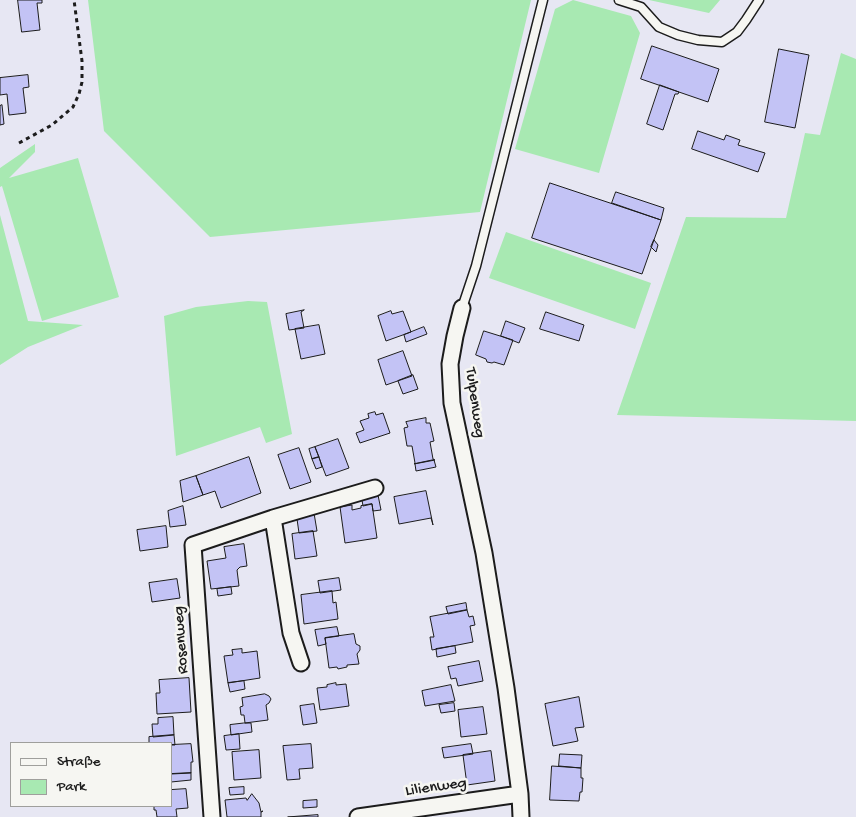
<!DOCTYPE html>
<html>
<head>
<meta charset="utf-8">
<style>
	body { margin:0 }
	#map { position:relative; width:856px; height:817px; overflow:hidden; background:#e7e7f3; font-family:"Gochi Hand",sans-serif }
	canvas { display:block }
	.legend { position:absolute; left:10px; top:742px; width:162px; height:65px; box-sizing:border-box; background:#f6f6f2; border:1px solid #9f9f9c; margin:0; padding:6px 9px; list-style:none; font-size:15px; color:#1c1c1c }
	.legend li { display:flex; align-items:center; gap:10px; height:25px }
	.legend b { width:25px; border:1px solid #9f9f9c }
</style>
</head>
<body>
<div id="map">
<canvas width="856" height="817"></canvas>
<ul class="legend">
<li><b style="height:6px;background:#f6f6f2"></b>Straße</li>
<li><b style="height:14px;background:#a8e9b2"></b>Park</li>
</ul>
</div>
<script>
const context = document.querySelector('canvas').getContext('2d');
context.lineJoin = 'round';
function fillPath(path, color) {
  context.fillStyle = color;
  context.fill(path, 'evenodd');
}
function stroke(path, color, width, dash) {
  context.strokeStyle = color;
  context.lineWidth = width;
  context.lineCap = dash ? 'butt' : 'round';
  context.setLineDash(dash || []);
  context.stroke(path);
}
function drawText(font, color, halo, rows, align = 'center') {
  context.font = font + ' "Gochi Hand",sans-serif';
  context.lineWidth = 5;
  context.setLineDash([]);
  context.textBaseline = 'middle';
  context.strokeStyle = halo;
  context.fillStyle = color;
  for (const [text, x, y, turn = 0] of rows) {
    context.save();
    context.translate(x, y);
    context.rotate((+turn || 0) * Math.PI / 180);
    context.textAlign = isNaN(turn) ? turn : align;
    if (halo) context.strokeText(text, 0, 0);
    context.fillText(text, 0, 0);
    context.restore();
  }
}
fillPath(new Path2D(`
	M88 0H531L480 212 210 237 104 131Z
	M573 0 631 16 640 33 599 173 515 149 555 9Z
	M649 0H720L709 13Z
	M841 53 856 59V421L617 415 686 217 786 218 805 133 820 135Z
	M35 144V152L9 178 78 158 119 297 42 321 2 186 0 187V168Z
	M0 215 28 321 83 325 28 347 0 365Z
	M506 232 651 283 635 329 489 278Z
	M248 301 267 302 292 434 266 443 260 427 176 456 164 316 196 307Z`), '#a8e9b2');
const building = new Path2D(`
	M18 0H42V3H37L40 30 22 32Z
	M652 46 719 69 708 102 641 79Z
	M779 49 809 55 795 128 765 122Z
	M28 75 29 87 23 88 26 113 9 115 7 94 0 95V78Z
	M660 85 679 92 678 94H675L663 130 647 124Z
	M2 105 4 124 0 125V106Z
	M698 131 724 140 726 135 740 140 738 145 765 153 758 172 692 149Z
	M550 183 661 220 642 274 532 238Z
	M616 192 664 208 661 220 612 203Z
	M654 240 658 245 656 252 651 247Z
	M304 310 301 312 304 328 289 330 286 314Z
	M391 311 392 314 403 311 411 332 386 341 378 316Z
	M546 312 584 325 579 341 540 329Z
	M506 321 525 328 519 343 501 336Z
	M319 325 325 354 301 359 295 329Z
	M424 327 427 334 406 342 404 335Z
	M484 331 513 340 504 365 494 362 492 363 487 362 486 359 476 355Z
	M403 351 412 376 386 385 378 360Z
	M413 375 418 389 403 394 398 381Z
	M375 412 376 415 383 413 390 433 360 443 356 433 364 430 360 421 369 418 368 414Z
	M426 418V423H430L434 441 430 442 433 459 435 460 414 464 415 463 412 446H407L404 428 408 427 406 422Z
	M338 439 349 468 326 476 315 447Z
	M315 447 319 457 312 459 309 449Z
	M299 448 311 482 290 489 278 455Z
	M249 457 261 493 221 508 215 491 203 495 196 476Z
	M319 457 322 467 316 469 312 459Z
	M434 460 436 467 416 471 415 464Z
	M196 476 203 495 183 502 180 481Z
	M426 491 433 525 431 518 399 524 394 497Z
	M378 495 381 510 373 511 372 504 363 506 362 500Z
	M372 504 377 538 345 543 340 507 352 505V510L361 508V506Z
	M183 506 186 525 170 527 168 511Z
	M314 513 317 531 299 533 297 519Z
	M166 526 168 547 140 551 137 530Z
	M313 531 317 556 295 559 292 534Z
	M244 544 247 566 240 567 237 570 239 586 211 589 207 561 226 558 224 547Z
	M339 578 341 590 320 593 318 581Z
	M177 579 180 598 152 602 149 583Z
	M231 587 232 594 218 596 217 589Z
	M332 591 333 603 336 602 338 619 304 624 301 595Z
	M466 603 467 610 448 614 446 607Z
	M467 610 469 617 473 616 475 625 470 626 473 642 432 650 430 637H434L430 617Z
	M337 627 339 636 325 638 326 644 318 646 315 630Z
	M354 634 356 644 360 646V650L357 654 359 664 347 665V667L338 669 337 667 329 668 325 638Z
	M455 646 456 653 437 657 436 649Z
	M242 649V653L257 651 260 678 228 683 224 656 233 655 232 650Z
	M479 661 483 681 458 686 456 678 451 679 448 667Z
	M189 678 191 712 157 714 156 693H160L159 680Z
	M244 681 245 689 230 692 228 683Z
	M336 683V685L346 684 349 706 320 710 317 688 327 687V685Z
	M451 685 455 701 425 706 422 691Z
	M265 694 269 696 271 699 269 703 266 705 268 720 245 723 244 715H241L240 707 243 706 242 698Z
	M579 697 584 727 575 728 578 741 553 746 545 704Z
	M454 703 455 711 441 713 439 705Z
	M314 704 317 723 303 725 300 706Z
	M483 707 487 734 461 737 458 710Z
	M173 717 174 735 153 737 152 724H158V718Z
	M244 723H251L252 732 231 735 230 725Z
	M239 734 240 749 226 750 224 736Z
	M174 735 175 745H171V743H149V737Z
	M191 744 193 762H191V773L171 774V745Z
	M311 744 313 768 299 769 300 779 287 780 283 746Z
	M471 744 473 754 444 758 442 748Z
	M259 750 261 778 234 780 232 752Z
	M491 751 495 781 467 785 463 755Z
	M560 754 582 755 581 768 559 766Z
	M552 766 581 768V778H583L582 792H580L579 801 550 800Z
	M191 773V780L171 782V774Z
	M244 787V794L230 795 229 788Z
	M186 789 188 808 176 809 177 817H157L156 810H154V806H171V790Z
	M252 794 259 803 261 812 263 811 261 812V817H227L225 800 246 798 247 800Z
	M317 800V807L303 808V801Z
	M318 815V817H288Z`);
fillPath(building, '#c3c3f5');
stroke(building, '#1c1c1c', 1);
const lane = new Path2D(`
	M619 0 641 7 659 27 678 35 698 40 722 42 737 32 746 20 759 0
	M462 308 476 266 543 0`);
const street = new Path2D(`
	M462 308 455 336 450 364 452 403 484 553 506 688 520 794 521 817
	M273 518 375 488
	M212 817 193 545 273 518 291 633 301 663
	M358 817 520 794`);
stroke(lane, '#1c1c1c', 11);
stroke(street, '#1c1c1c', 19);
stroke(new Path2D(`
	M19 143 52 125 73 107 79 94 82 82V61L74 0`), '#1c1c1c', 3, [4, 4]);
stroke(lane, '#f6f6f2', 8);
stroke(street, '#f6f6f2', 15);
drawText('16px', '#1c1c1c', '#f6f6f2', [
	["Tulpenweg",474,403,82],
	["Rosenweg",182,640,-94],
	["Lilienweg",436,788,-8]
]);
</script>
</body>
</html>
